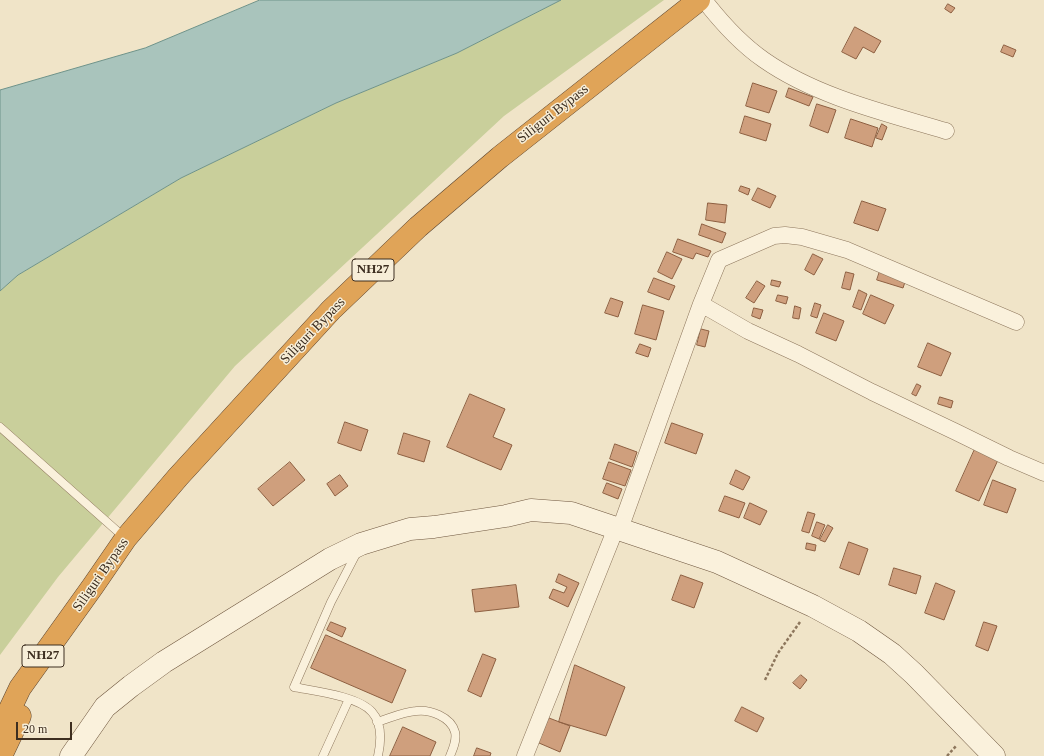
<!DOCTYPE html>
<html>
<head>
<meta charset="utf-8">
<style>
	body { margin:0 }
	#map { position:relative; width:1044px; height:756px; overflow:hidden; background:#f0e4c8; font-family:Georgia,serif }
	canvas { display:block }
	.scale { position:absolute; left:16px; top:722px; width:56px; height:18px; box-sizing:border-box; border:2px solid #3d2e20; border-top:0; padding-left:5px; font-size:12px; line-height:14px; white-space:nowrap; color:#3d2e20; -webkit-text-stroke:3px #f7eed8; paint-order:stroke }
</style>
</head>
<body>
<div id="map">
<canvas width="1044" height="756"></canvas>
<div class="scale">20 m</div>
</div>
<script>
const context = document.querySelector('canvas').getContext('2d');
context.lineJoin = 'round';
function fillPath(path, color) {
  context.fillStyle = color;
  context.fill(path, 'evenodd');
}
function stroke(path, color, width, dash) {
  context.strokeStyle = color;
  context.lineWidth = width;
  context.lineCap = dash ? 'butt' : 'round';
  context.setLineDash(dash || []);
  context.stroke(path);
}
function drawText(font, color, halo, rows, align = 'center') {
  context.font = font + ' Georgia,serif';
  context.lineWidth = 3;
  context.setLineDash([]);
  context.textBaseline = 'middle';
  context.strokeStyle = halo;
  context.fillStyle = color;
  for (const [text, x, y, turn = 0] of rows) {
    context.save();
    context.translate(x, y);
    context.rotate((+turn || 0) * Math.PI / 180);
    context.textAlign = isNaN(turn) ? turn : align;
    if (halo) context.strokeText(text, 0, 0);
    context.fillText(text, 0, 0);
    context.restore();
  }
}
fillPath(new Path2D(`
	M561 0H664L504 116 235 366 58 577 0 655V291L18 275 181 178 336 103 457 53Z`), '#c9cf9b');
const water = new Path2D(`
	M260 0H561L457 53 336 103 181 178 18 275 0 291V90L145 48Z`);
fillPath(water, '#a9c4bc');
stroke(water, '#6f938a', 1);
const building = new Path2D(`
	M948 4 955 8 951 13 945 9Z
	M855 27 881 41 874 53 863 47 856 59 842 52Z
	M1004 45 1016 50 1013 57 1001 52Z
	M753 83 777 91 769 113 746 106Z
	M789 88 813 97 809 106 786 97Z
	M817 104 836 110 828 133 810 126Z
	M745 116 771 124 766 141 740 133Z
	M851 119 878 128 872 147 845 138Z
	M882 124 887 127 882 140 876 138Z
	M741 186 750 189 748 195 739 191Z
	M758 188 776 196 770 208 752 200Z
	M862 201 886 209 878 231 854 223Z
	M708 203 727 205 725 223 706 220Z
	M702 224 726 233 722 243 699 235Z
	M678 239 711 251 708 257 696 253 693 259 673 252Z
	M667 252 682 259 672 279 658 272Z
	M813 254 823 259 814 275 805 270Z
	M881 268 907 276 903 288 877 280Z
	M846 272 854 274 850 290 842 288Z
	M654 278 675 286 669 300 648 292Z
	M772 280 781 282 779 287 771 285Z
	M757 281 765 286 754 303 746 298Z
	M859 290 867 294 861 310 853 307Z
	M778 295 788 297 786 304 776 301Z
	M871 295 894 305 885 324 863 314Z
	M611 298 623 302 618 317 605 313Z
	M815 303 821 305 817 318 811 316Z
	M643 305 664 311 656 340 635 334Z
	M795 306 801 308 799 319 793 318Z
	M754 308 763 310 760 319 752 316Z
	M824 313 844 321 836 341 816 333Z
	M701 329 709 331 705 347 697 345Z
	M928 343 951 353 941 376 918 367Z
	M640 344 651 348 648 357 636 353Z
	M917 384 921 386 916 396 912 394Z
	M470 394 505 409 493 437 512 445 501 470 447 447Z
	M940 397 953 401 951 408 938 404Z
	M345 422 368 430 361 451 338 443Z
	M672 423 703 434 696 454 665 443Z
	M404 433 430 441 424 462 398 454Z
	M615 444 637 452 632 467 610 459Z
	M975 449 998 460 979 501 956 491Z
	M290 462 305 480 273 506 258 489Z
	M609 462 631 470 625 486 603 479Z
	M736 470 750 477 743 490 730 484Z
	M340 475 348 486 335 496 327 484Z
	M993 480 1016 489 1007 513 984 505Z
	M607 483 622 489 618 499 603 493Z
	M725 496 745 503 739 518 719 511Z
	M750 503 767 511 760 525 744 518Z
	M808 512 815 514 809 533 802 531Z
	M817 522 825 525 819 539 812 536Z
	M828 525 833 528 825 542 820 540Z
	M849 542 868 549 859 575 840 568Z
	M807 543 816 545 815 551 806 549Z
	M894 568 921 576 916 594 889 585Z
	M559 574 579 583 568 607 549 598 553 589 564 593 567 587 556 582Z
	M681 575 703 583 694 608 672 600Z
	M936 583 955 591 944 620 925 613Z
	M516 585 519 607 475 612 472 590Z
	M331 622 346 628 342 637 327 630Z
	M984 622 997 626 988 651 976 646Z
	M326 635 406 670 392 703 311 668Z
	M483 654 496 659 481 697 468 691Z
	M575 665 625 687 606 736 559 722Z
	M801 675 807 680 800 689 793 683Z
	M742 707 764 718 757 732 735 721Z
	M549 718 570 726 560 752 539 743Z
	M403 727 436 742 430 756H390Z
	M477 748 491 753 490 756H474Z`);
fillPath(building, '#cf9f7d');
stroke(building, '#8d5f41', 1);
const lane = new Path2D(`
	M0 427 125 538
	M357 552 331 602 294 687C314 691 358 696 372 712 382 723 381 742 378 756
	M377 722C390 718 403 712 416 711 430 709 451 717 455 732 457 740 453 749 450 756
	M323 756 349 699`);
const street = new Path2D(`
	M704 0C721 22 741 44 764 60 817 97 886 113 946 131
	M701 304 748 331 798 354 872 392 956 432 1009 458 1044 473
	M620 529 701 304 719 260 774 236 785 235 802 237 847 250 1016 322
	M525 756 616 528`);
const secondary = new Path2D(`
	M71 756 105 707 131 686 164 662 330 559 361 544 410 529 434 527 506 516 531 510 571 513 717 562 813 606 859 631 892 654 914 674 994 756`);
const highway = new Path2D(`
	M0 730 20 688 93 586 126 538 178 477 331 310 418 227 500 157 699 0
	M1 756 20 716`);
stroke(lane, '#8d765c', 9);
stroke(street, '#8d765c', 17);
stroke(secondary, '#6f573f', 23);
stroke(highway, '#5b4430', 23);
stroke(new Path2D(`
	M765 680 778 653 800 622
	M947 756 956 746`), '#8d765c', 2.5, [3, 2]);
stroke(lane, '#faf1dc', 8);
stroke(street, '#faf1dc', 16);
stroke(secondary, '#faf1dc', 22);
stroke(highway, '#e0a458', 22);
for (const [x, y, w] of [
	[373,270,42],
	[43,656,42]
]) {
  const box = new Path2D();
  box.roundRect(x - w / 2, y - 11, w, 22, 3);
  context.fillStyle = '#f7eed8';
  context.fill(box);
  stroke(box, '#3d2e20', 1);
}
drawText('bold 13px', '#3d2e20', null, [
	["NH27",373,270],
	["NH27",43,656]
]);
drawText('14px', '#3d2e20', '#f7eed8', [
	["Siliguri Bypass",553,114,-38],
	["Siliguri Bypass",313,331,-46],
	["Siliguri Bypass",101,575,-55]
]);
</script>
</body>
</html>
